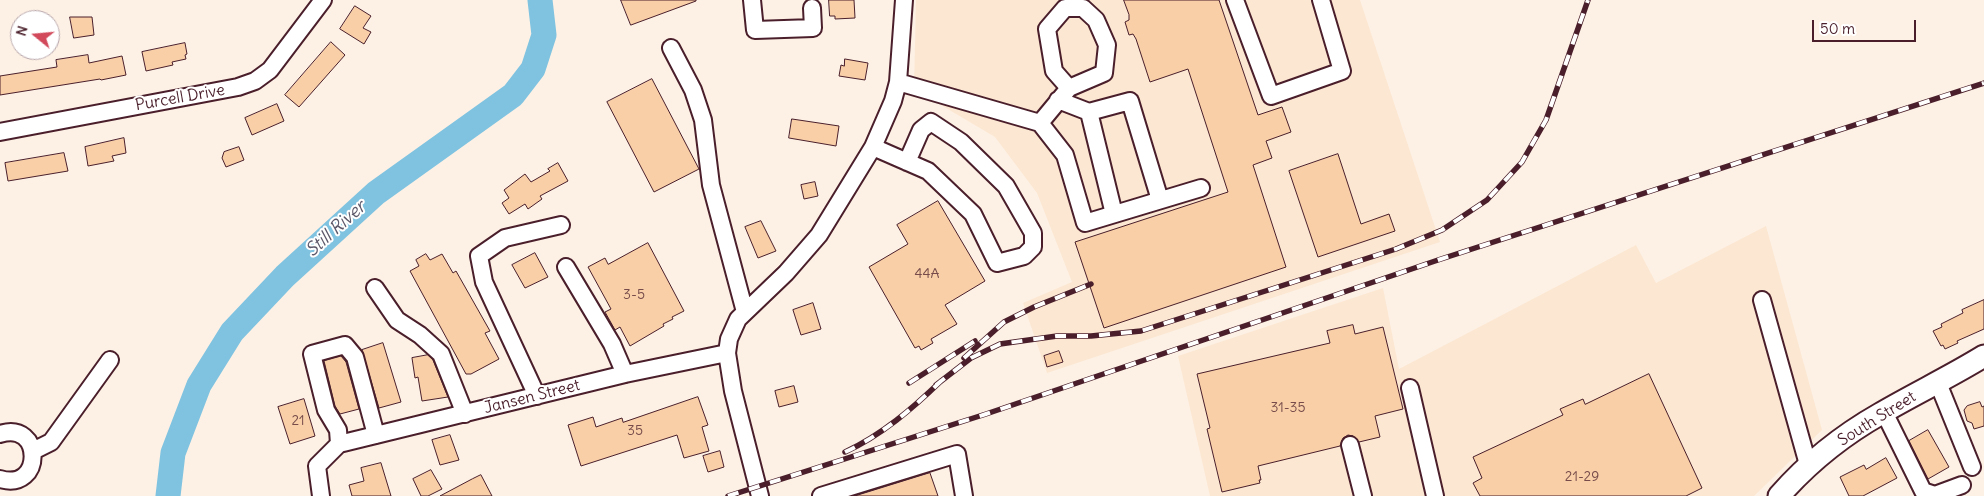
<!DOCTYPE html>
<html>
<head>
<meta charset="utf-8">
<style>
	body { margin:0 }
	#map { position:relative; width:1984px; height:496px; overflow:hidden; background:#fdf1e5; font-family:Delius,sans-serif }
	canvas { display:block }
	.north { position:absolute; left:10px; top:10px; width:50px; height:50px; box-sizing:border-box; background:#fff; border:1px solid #b7a5aa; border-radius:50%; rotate:287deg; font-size:14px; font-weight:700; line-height:20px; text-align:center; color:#4a1f2b }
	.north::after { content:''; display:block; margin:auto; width:18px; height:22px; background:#d1495b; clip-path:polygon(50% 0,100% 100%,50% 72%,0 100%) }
	.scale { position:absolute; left:1812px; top:20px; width:104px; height:22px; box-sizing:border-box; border:2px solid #4a1f2b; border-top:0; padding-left:6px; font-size:15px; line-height:18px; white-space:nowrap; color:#4a1f2b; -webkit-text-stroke:4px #fff; paint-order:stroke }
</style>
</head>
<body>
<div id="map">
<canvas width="1984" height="496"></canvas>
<div class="north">N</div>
<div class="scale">50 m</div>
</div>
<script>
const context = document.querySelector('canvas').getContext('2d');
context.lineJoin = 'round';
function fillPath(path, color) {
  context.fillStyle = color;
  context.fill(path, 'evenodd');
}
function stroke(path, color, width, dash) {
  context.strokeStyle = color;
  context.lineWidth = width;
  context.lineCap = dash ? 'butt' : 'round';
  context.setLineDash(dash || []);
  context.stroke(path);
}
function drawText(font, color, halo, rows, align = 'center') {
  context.font = font + ' Delius,sans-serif';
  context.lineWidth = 4;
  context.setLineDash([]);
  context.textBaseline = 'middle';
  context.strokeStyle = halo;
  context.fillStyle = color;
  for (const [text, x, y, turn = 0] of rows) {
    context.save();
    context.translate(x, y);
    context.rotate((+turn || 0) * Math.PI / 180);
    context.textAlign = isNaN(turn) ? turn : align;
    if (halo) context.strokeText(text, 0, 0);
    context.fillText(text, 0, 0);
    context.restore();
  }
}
fillPath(new Path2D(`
	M916 0H1360L1440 242 1047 373 1023 303 1072 282 1037 193 995 137 914 89Z
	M1766 226 1822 430 1754 496H1210L1178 356 1383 288 1399 369 1636 245 1656 283Z`), '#fce7d2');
stroke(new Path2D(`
	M168 496 173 453 199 385 232 332 285 276 376 193 513 95 533 69 544 35 540 0`), '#7fc3e0', 25);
const building = new Path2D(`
	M621 0H696V1L631 25Z
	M829 0H854L855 18 835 19V16H830Z
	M1124 0H1219L1258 115 1282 107 1291 132 1266 141 1272 158 1253 165 1286 267 1104 328 1075 242 1228 192 1188 69 1150 82 1136 39 1133 34 1129 35 1125 22 1129 20V15Z
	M355 6 371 16 363 28 371 32 364 44 340 29Z
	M70 17H92L94 35 74 38Z
	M331 42 345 55 299 107 285 95Z
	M185 43 187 54 185 55 186 59 172 62 173 65 146 71 142 52Z
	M88 55 89 63 122 56 126 75 101 80 100 79 0 95V76L57 67 56 60Z
	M845 59 868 63 865 80 839 76 841 65 844 66Z
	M652 79 699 169 654 192 607 102Z
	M277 104 284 121 252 135 245 118Z
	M792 119 839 126 836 146 789 138Z
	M124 138 126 153 112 156 114 161 88 166 85 147Z
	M239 147 244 160 226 167 222 158 224 152Z
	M64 153 68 171 8 181 5 163Z
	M1338 154 1361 224 1389 214 1395 231 1318 257 1289 171Z
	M558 163 568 181 540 196 542 199 528 209 525 204 509 214 502 203 509 198 504 190 525 174 531 182 550 171 548 169Z
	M815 182 818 196 804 199 801 185Z
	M938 201 985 281 945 305 957 324 931 339 933 343 921 350 919 346 915 348 869 267 908 244 897 225Z
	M761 221 776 251 758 258 745 227Z
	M648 243 684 311 672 317 673 319 663 324 664 326 630 346 620 327 615 330 605 312 611 309 588 267 605 258 608 264Z
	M535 253 548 277 525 288 512 265Z
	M426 254 430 260 442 254 453 273 456 271 490 331 485 333 499 359 471 374H466L410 271 419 266 416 260Z
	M1984 300V329L1957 341 1958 343 1945 349 1943 345 1941 346 1933 331 1942 327 1941 324 1963 313 1962 310Z
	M813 303 821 329 801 335 793 310Z
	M1353 325 1355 334 1383 327 1403 409 1375 416 1380 437 1359 442 1353 436 1348 435 1343 438 1340 446 1258 466 1261 480H1259L1260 483 1222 492 1207 429 1210 428 1197 374 1330 343 1327 331Z
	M383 343 401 402 379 408 362 350Z
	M1059 351 1063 362 1047 367 1044 356Z
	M428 355 433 360 448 397 422 401 418 377 415 378 412 358Z
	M341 356 346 362 359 409 340 414 335 406 324 361Z
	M1649 374 1702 488 1686 496H1480L1473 483 1482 478 1473 457 1563 415 1560 409 1583 399 1585 404Z
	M794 386 798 402 779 407 775 391Z
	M698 397 708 425 702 427 709 451 684 458 677 435 581 466 568 425 593 417 596 427 622 418 623 422Z
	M304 399 315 436 290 444 278 407Z
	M1980 402 1982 407 1984 406V426L1974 429 1972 423 1967 421 1964 410 1967 406Z
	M1928 430 1949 467 1928 479 1909 441Z
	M450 435 459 460 440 465 432 440Z
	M720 451 724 467 708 472 703 456Z
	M1886 458 1897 478 1863 496H1849L1840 477 1864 465 1866 469Z
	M381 463 391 496H352L349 485 364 481 361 468Z
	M431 470 442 489 428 496H421L413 479Z
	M930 473 938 496H855Z
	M481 475 492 496H440L472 479Z`);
fillPath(building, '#f8cfa7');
stroke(building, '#4a1f2b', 1);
const minor = new Path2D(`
	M752 0 755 30 813 28 812 8
	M1235 0 1271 96 1342 71 1321 0
	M671 48 693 90 703 120 711 185 745 312
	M898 82 1040 123 1065 155 1085 223 1201 188
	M1058 100 1089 112 1114 214
	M1089 112 1130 101 1160 200
	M1040 123 1069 88 1054 71 1047 29 1065 8H1083L1096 20 1107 45 1104 73 1069 88
	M0 132 238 87 255 81 270 70 323 0
	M873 147 928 171 973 214 997 263 1024 256 1033 247V233L1006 186 961 142 931 122 921 130 907 162
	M566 267 612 344 625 374
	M375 288 397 320 420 335 441 354 465 414
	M1762 300 1809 468
	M1938 383 1972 467
	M1410 388 1435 496
	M537 396 484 282 479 256 505 238 561 225
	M1884 412 1923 491 1935 495 1962 485
	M0 434C43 420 44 492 0 479
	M339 444 625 374 727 353
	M339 444 338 430 326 410 312 354 345 345 355 357 376 435
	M1350 445 1363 496
	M33 451 51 442 110 360
	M321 496 317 466 339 444
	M760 496 733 391 727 353 729 339 738 319 786 273 819 235 873 147 893 101 898 82 904 0
	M821 496 957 454 964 496`);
const major = new Path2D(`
	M1779 496C1807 464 1843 435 1880 414 1914 394 1950 377 1984 356`);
stroke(minor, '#4a1f2b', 20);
stroke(major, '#4a1f2b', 25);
stroke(minor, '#fff', 16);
stroke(major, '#fff', 21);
const rail = new Path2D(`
	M964 358 1004 322 1034 307 1091 284
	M909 383 975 341
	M936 385 971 358 1000 344 1057 336H1091L1141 331 1396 249 1442 230 1487 200 1522 162 1546 120 1588 0
	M845 452C882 435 913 408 941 381
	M728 496 986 414 1438 260 1984 83`);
stroke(rail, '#4a1f2b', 5.5);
stroke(rail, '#fff', 4, [11]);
drawText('14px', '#764b4a', null, [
	["44A",927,274],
	["3-5",634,295],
	["31-35",1288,408],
	["21",298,421],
	["35",635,431],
	["21-29",1582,477]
]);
drawText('16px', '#4a1f2b', '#fff', [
	["Purcell Drive",180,98,-10],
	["Jansen Street",532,397,-14],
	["South Street",1877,419,-32]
]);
drawText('italic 18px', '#5d586a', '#fff', [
	["Still River",336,229,-42]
]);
</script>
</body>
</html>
